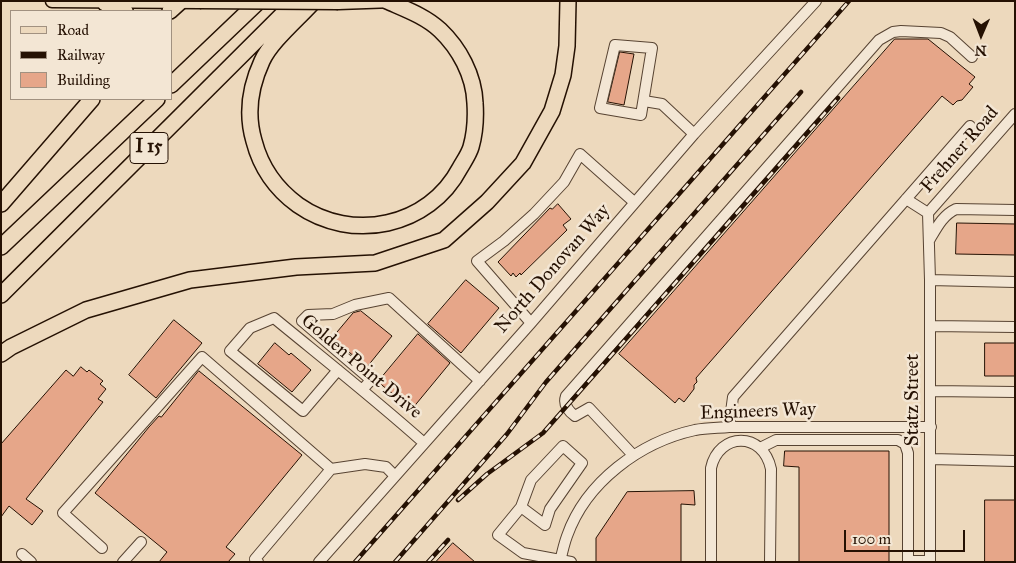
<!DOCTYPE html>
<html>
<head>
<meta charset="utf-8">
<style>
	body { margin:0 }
	#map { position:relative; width:1016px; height:563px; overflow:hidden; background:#edd9bd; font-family:"IM FELL Great Primer",serif }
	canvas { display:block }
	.frame { position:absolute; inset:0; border:2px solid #251103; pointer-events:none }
	.legend { position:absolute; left:10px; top:10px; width:162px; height:90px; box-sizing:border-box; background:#f3e6d4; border:1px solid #a19180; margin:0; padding:6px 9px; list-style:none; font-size:15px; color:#251103 }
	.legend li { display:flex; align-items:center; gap:10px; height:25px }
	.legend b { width:25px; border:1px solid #a19180 }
	.north { position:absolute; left:956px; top:10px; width:50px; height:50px; -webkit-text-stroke:4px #f3e6d4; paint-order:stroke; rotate:181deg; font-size:14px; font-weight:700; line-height:20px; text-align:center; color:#251103 }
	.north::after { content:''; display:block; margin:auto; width:18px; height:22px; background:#251103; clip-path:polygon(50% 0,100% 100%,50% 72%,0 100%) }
	.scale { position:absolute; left:844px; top:530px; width:121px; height:22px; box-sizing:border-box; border:2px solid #251103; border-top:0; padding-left:6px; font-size:15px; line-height:18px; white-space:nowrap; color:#251103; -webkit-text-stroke:4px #f3e6d4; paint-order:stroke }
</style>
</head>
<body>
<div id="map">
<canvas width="1016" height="563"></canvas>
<div class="frame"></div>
<ul class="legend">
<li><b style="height:6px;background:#edd9bd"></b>Road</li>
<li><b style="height:6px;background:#251103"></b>Railway</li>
<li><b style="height:14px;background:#e6a689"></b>Building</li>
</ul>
<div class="north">N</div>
<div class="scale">100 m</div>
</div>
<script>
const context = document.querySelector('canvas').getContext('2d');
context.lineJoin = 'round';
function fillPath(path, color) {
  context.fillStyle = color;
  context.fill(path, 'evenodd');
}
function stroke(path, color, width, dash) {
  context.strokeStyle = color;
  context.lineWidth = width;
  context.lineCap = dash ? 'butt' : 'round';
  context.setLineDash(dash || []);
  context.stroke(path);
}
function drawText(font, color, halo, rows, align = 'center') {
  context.font = font + ' "IM FELL Great Primer",serif';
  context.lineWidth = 5;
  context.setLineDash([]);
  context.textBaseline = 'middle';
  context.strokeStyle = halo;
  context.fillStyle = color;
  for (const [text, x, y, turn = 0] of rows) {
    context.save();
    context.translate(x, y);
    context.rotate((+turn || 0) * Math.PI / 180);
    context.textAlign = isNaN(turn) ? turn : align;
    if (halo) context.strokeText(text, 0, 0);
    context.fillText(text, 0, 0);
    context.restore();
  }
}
const building = new Path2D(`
	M895 39H928L975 77 969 84 973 87 962 100 957 101 953 105 942 96 696 378 697 382 694 385V389L684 402 679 398 675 403 619 354Z
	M620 52 634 54 624 105 608 102Z
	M558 204 571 219 563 225 567 230 521 275 520 273 516 277 513 273 511 276 498 262 550 208 552 209Z
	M957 223 1015 224V255L956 254Z
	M466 280 499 308 461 353 428 324Z
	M361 311 392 336 367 367 332 338 353 313Z
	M174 320 202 343 156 398 129 375Z
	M418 334 450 363 412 409 378 382Z
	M275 343 289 355 291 353 311 370 292 392 258 364Z
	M985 343H1015V376H985Z
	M81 367 87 372 89 370 103 381 100 384 106 389 98 399 103 402 26 499 43 511 32 525 9 506 1 517V444L66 370 73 376Z
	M199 371 302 455 226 547 235 554 228 562H159L167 552 95 493 149 427 159 416 161 417Z
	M785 451H889V562H799V467L784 466Z
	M694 491 695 505 681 504V562H596V538L627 492Z
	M985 500H1015V562H985Z
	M453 543 475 562H436Z`);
fillPath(building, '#e6a689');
stroke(building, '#251103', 1);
const minor = new Path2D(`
	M615 45 652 48 641 115 600 108Z
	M644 101 662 104 694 134
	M906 199 928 213
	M930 239C937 227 943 215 956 209L1015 210
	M930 280 1015 282
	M531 323 477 261 504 241 534 214 564 182 580 154 634 202
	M930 326 1015 327
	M338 370 303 411 230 351 250 328 274 318C324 359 376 400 424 443
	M362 390 371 380 302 321 308 315 333 314 355 305 389 298 480 381
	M931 391 1015 392
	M729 427 733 397 970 126
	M760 448 776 440H898L905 444 908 453V562
	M633 455 589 408 575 416C568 411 563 405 566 396L879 40 893 32 901 31 941 33 950 37 972 57
	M931 459 1015 461
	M521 507 545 525 550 509 582 463 563 446 531 480 521 507 498 535 523 553 571 562
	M102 548 63 513 202 357 331 469
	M22 554 31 562
	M908 561H930
	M123 562 141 542
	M258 562 255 559 331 469 365 464 386 467 395 476
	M319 562 531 323 694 134 816 1
	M560 562C562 553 564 544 567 536 586 482 640 442 695 430 706 428 718 428 729 427H931
	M711 562V468C719 432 763 431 771 469L770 562
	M930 562V280L928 213 1015 114`);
const major = new Path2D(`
	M52 1 200 2
	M338 3 394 1`);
const highway = new Path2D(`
	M314 1C299 18 271 41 262 61 250 87 246 114 254 141 261 168 276 189 298 205 352 243 429 227 460 168 464 161 469 154 471 147 475 133 476 118 475 103 474 75 459 48 440 30 425 16 405 9 387 1
	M105 3 118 7 125 11
	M170 11 181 1
	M171 85 259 1
	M1 204 92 99
	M1 247 157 99
	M1 295 296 1
	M1 354 11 347 86 310 190 280 296 267 375 263 444 240 487 202 523 163 552 111 563 75 567 46 568 1`);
stroke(minor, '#574332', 12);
stroke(major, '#251103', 15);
stroke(highway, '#251103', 18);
stroke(minor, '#f3e6d4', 10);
stroke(major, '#edd9bd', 12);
stroke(highway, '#edd9bd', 15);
const rail = new Path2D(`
	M458 500 487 474 543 433 838 98
	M355 562 849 1
	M395 562 507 434 546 382 801 92
	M428 562 448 540`);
stroke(rail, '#251103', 4.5);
stroke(rail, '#f3e6d4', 2.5, [8]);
const majorBridge = new Path2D(`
	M200 2 338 3`);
stroke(majorBridge, '#251103', 15, []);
stroke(majorBridge, '#edd9bd', 12);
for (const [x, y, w] of [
	[149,148,38]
]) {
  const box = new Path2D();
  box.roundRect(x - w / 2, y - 15.5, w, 31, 4);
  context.fillStyle = '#f3e6d4';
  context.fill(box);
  stroke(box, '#251103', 1);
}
drawText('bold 18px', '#251103', null, [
	["I 15",149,148]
]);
drawText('19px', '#251103', '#f3e6d4', [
	["Frehner Road",960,150,-49],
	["North Donovan Way",553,269,-49],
	["Golden Point Drive",361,367,40],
	["Statz Street",913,400,-90],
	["Engineers Way",758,412,-2]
]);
</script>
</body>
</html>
